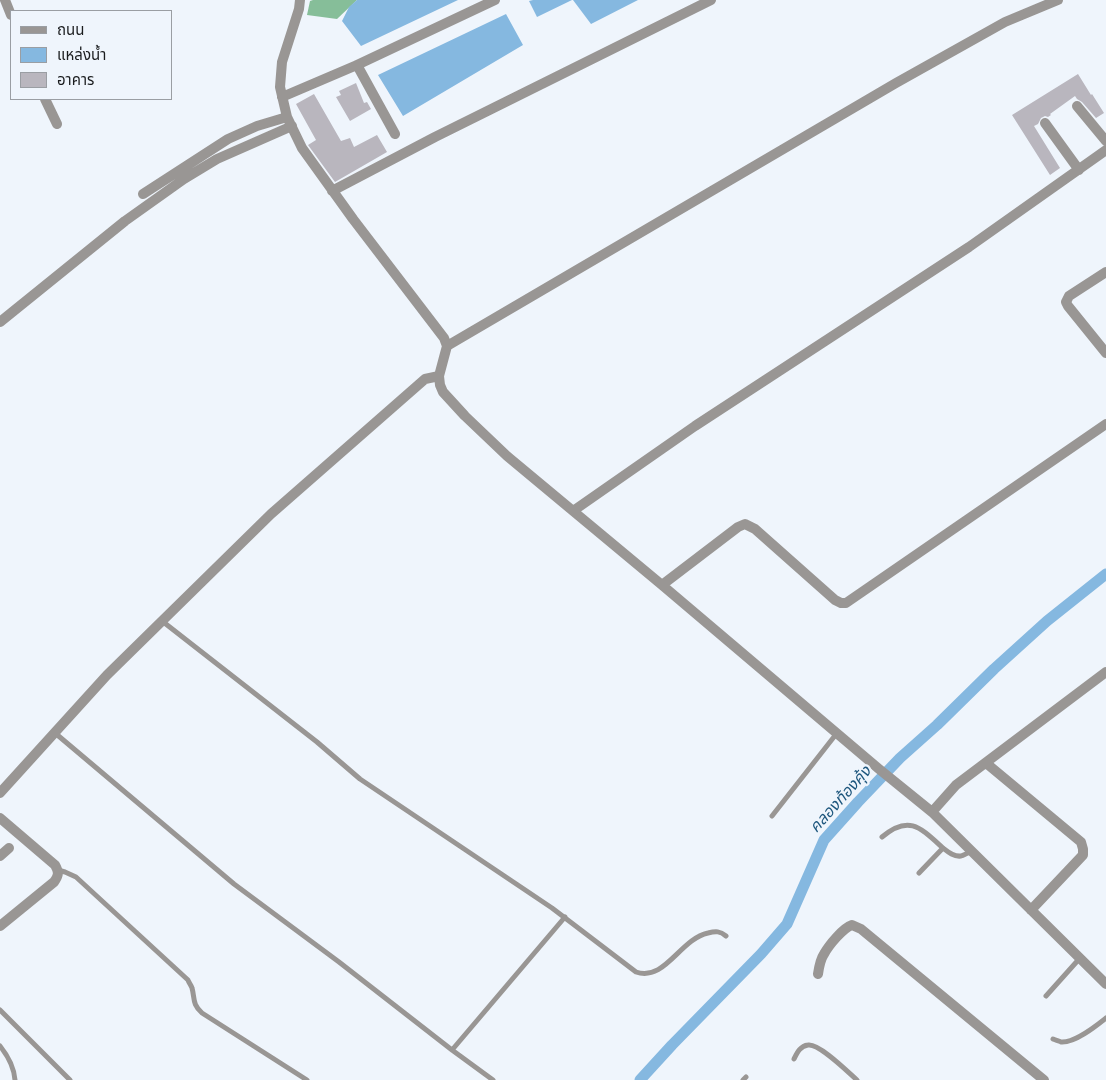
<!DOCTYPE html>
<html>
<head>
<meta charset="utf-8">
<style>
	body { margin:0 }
	#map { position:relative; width:1106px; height:1080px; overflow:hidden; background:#eff5fc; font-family:Poppins,"Noto Sans Thai",sans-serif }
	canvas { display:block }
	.legend { position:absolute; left:10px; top:10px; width:162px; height:90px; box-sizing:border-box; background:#eff5fc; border:1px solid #9a9ea3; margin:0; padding:6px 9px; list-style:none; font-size:15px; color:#1a1c1e }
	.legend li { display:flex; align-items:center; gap:10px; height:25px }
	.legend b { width:25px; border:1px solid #9a9ea3 }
</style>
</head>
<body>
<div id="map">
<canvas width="1106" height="1080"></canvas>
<ul class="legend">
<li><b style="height:6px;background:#999694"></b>ถนน</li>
<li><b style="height:14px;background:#85b8e0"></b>แหล่งน้ำ</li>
<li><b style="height:14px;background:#b9b6be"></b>อาคาร</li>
</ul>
</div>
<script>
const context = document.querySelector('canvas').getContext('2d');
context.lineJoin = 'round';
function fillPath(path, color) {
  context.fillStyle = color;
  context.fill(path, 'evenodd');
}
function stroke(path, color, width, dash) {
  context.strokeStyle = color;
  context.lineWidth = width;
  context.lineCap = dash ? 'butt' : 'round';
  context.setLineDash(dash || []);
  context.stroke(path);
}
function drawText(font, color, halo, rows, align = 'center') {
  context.font = font + ' Poppins,"Noto Sans Thai",sans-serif';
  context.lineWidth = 4.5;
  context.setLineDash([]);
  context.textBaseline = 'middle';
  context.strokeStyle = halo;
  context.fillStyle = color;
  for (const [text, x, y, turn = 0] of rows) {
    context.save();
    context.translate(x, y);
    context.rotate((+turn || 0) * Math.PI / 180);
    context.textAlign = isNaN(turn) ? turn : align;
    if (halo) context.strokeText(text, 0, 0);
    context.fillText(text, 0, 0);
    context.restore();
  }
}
fillPath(new Path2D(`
	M313 0H357L337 19 307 15 310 1Z`), '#86be99');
fillPath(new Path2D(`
	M357 0H458L361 46 342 21 349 7Z
	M533 0H572L537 17 529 1Z
	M573 0H638L591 24Z
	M506 14 523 45 403 116 378 75Z`), '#85b8e0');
stroke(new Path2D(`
	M640 1080 672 1045 761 954 787 924 824 840 858 802 900 758 937 725 994 669 1047 621 1106 574`), '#85b8e0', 11);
fillPath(new Path2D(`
	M1078 74 1091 95 1092 94 1104 113 1096 118 1082 102 1077 99 1075 96 1050 114 1051 115 1048 117 1045 116 1041 118 1038 124 1034 126 1060 168 1050 175 1012 115Z
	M356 83 364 103 367 102 371 109 350 121 336 97 341 95 339 91Z
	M314 94 341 141 350 138 354 147 377 135 387 152 335 182 308 145 316 140 296 104Z`), '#b9b6be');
stroke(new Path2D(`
	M162 621 317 742 360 779 552 908 636 972C665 982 680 939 708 933 716 931 720 931 726 936
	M55 733 234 884 339 962 452 1050 493 1080
	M772 816 837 733
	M882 837C909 814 921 828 943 848 948 852 954 857 961 856 964 855 968 853 972 851
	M58 870 65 872 76 877 188 980C188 981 192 987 192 988 195 999 192 1004 202 1013L307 1080
	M919 873 943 848
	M1046 996 1080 958
	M0 1010 70 1080
	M1053 1039C1055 1040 1060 1041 1061 1042 1075 1043 1096 1026 1106 1018
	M0 1046C8 1056 14 1067 15 1080
	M452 1050 565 917
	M794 1059C797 1053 800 1046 808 1045 819 1043 848 1072 857 1080
	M743 1080 746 1077`), '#999694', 5);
stroke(new Path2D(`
	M5 0 11 15
	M300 0 299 9 282 62 280 87 287 117 302 148 353 219 444 338 447 346 439 376 440 385 443 392 465 416 507 456 662 585 879 769 932 812 1106 984
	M357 65 395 134
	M282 97 357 65 495 0
	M45 99 57 124
	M1077 106 1106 141
	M1045 123 1079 170
	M332 191 435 137 711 0
	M143 194 228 139 257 126 287 117
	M1106 272 1069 296 1066 302 1068 306 1106 353
	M0 322 125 221 184 179 217 159 292 126
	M447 346 896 83 1005 22 1058 0
	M573 511 695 426 969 247 1106 150
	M662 585 738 527 745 524 755 529 835 600 841 603H846L1106 424
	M986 763 1081 842 1083 849V855L1031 910
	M0 793 107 675 271 514 425 379 439 376
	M932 812 956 785 1106 672
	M0 818 55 865C59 872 59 875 54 882L0 926
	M0 856 9 848
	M818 974C819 967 820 960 824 954 829 945 843 928 852 925L861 929 1044 1080`), '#999694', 10);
drawText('italic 16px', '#1d567d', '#eff5fc', [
	["คลองท้องคุ้ง",841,800,-48]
]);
</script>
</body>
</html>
